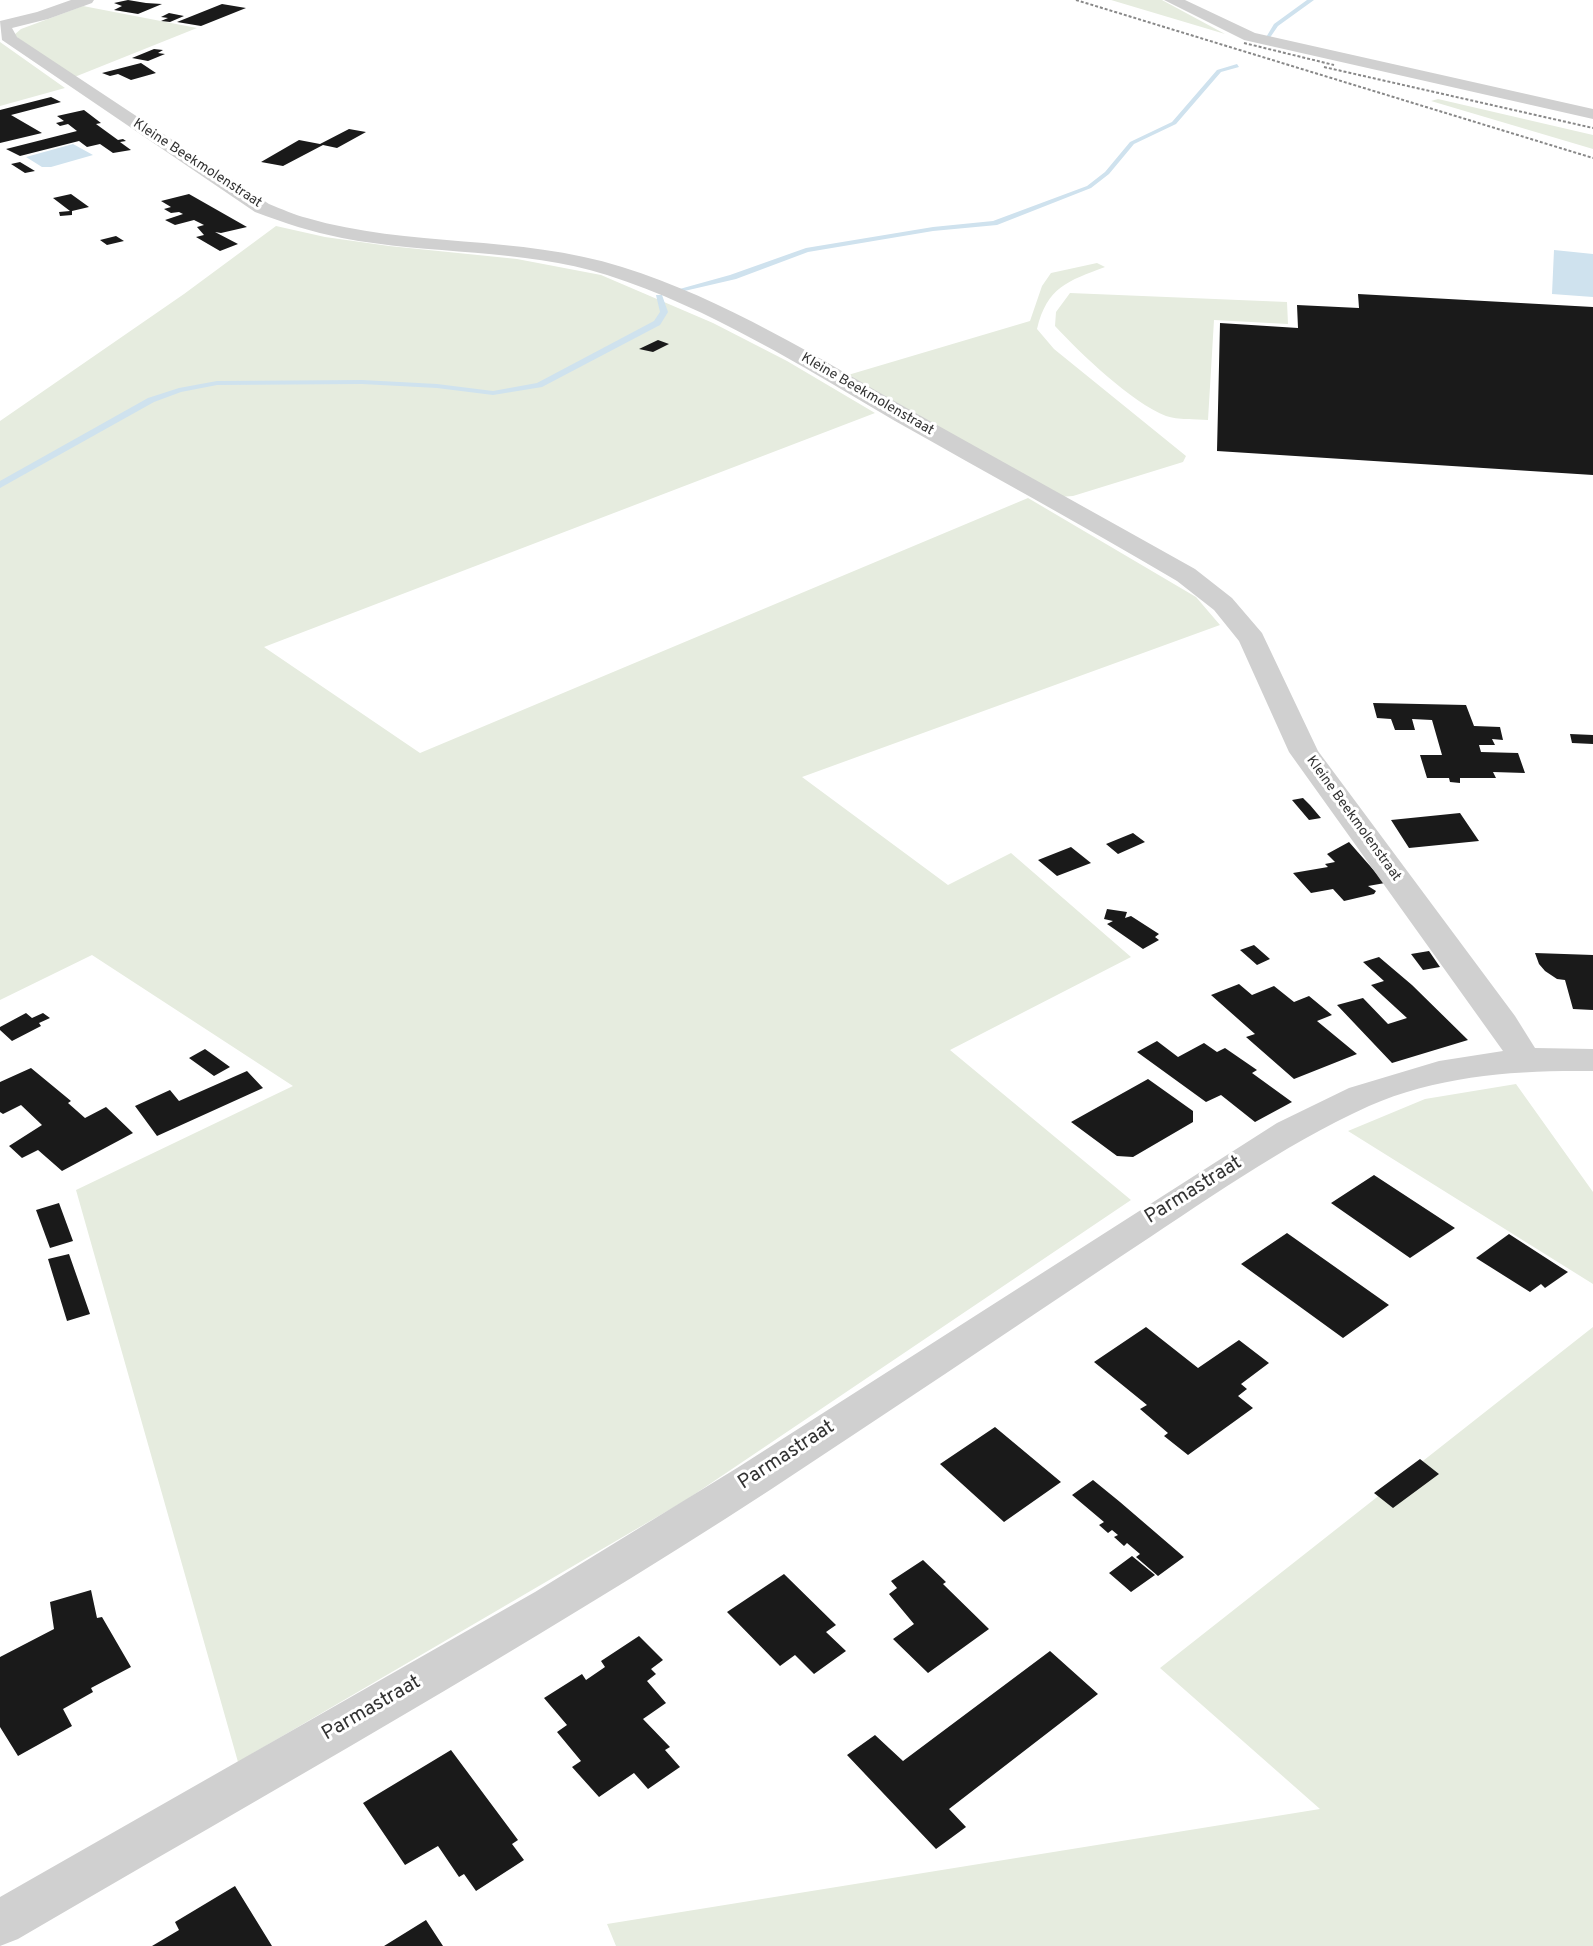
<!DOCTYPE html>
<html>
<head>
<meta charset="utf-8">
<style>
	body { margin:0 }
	canvas { display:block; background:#fff }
</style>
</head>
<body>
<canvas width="1593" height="1946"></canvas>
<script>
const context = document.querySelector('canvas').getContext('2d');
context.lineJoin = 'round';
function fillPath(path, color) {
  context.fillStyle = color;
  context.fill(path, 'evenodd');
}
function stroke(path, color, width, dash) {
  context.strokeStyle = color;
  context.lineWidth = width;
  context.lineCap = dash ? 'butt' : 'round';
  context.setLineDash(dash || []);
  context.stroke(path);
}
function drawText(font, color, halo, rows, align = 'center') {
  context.font = font + ' Overpass,sans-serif';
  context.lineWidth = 6;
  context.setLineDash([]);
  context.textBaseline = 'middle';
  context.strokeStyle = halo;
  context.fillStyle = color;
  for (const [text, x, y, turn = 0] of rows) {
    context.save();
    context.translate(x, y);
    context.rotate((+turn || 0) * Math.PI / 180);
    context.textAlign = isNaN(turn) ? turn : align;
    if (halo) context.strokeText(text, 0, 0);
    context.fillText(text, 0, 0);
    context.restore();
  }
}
fillPath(new Path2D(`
	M1111 0H1162L1225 34Z
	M83 6 197 28 72 78 14 35 21 29Z
	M0 42 65 88 0 106Z
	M1438 99 1593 135V149L1431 101Z
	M276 226 325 237 389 246 517 259 601 275 713 323 787 361 875 413 264 647 420 753 1028 498 1196 597 1220 625 802 777 948 885 1011 853 1131 957 950 1050 1131 1200 686 1500 238 1762 76 1190 293 1086 92 955 0 1000V421L184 294Z
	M1097 263 1105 267C1068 281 1047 287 1037 329L1054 349 1186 456 1183 462 1073 496 1059 497 848 375 1030 321 1042 286 1051 273Z
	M1070 293 1287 302 1288 324 1214 320 1208 420C1195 419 1178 420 1166 416 1131 402 1081 354 1055 326L1056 312Z
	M1516 1084 1593 1192V1284L1348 1131 1425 1099Z
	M1593 1327V1946H616L607 1924 1320 1809 1160 1668Z`), '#e6ecdf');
fillPath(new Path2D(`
	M73 144 93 155 51 167H42L26 157Z
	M1554 250 1593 254V297L1552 294Z`), '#cfe2ee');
fillPath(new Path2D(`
	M1307 0H1314L1278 26 1269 39H1265L1274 24Z
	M1237 64 1239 67 1221 72 1176 124 1134 144 1109 174 1091 188 997 225 933 231 808 252 736 279 680 292 676 290 730 275 806 248 933 227 993 221 1087 186 1105 172 1130 142 1172 122 1217 70Z
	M656 295H662L668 312 660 325 542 387 493 395 437 388 362 384 217 385 181 392 154 402 0 488V481L148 398 179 388 217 381 362 380 437 384 493 391 537 383 654 321 660 312Z`), '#cfe2ee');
fillPath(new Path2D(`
	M128 0 146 3 162 4 138 14 114 10 122 6 114 3Z
	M222 4 246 8 201 26 177 22Z
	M169 13 184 16 170 22 161 21 168 18 161 17Z
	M154 49 163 50 158 53 165 54 148 61 132 58Z
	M141 63 156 73 131 80 118 74 110 76 102 73Z
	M51 97 61 102 11 115 42 133 0 143V110Z
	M84 110 101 123 96 124 118 140 123 139 126 141 120 142 131 150 113 153 100 144 87 147 79 141 20 156 6 149 77 131 68 124 60 126 56 123 64 121 57 116Z
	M349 129 366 132 337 148 323 145 283 166 261 162 299 140 320 144Z
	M20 162 35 171 25 173 11 164Z
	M71 194 89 207 72 211V215L60 216 59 212 70 211 53 198Z
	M189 194 247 227 221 233 215 232 238 244 220 251 196 237 204 235 197 227 204 225 194 220 175 225 165 220 183 214 179 212 171 213 164 209 171 207 161 201Z
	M116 236 124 241 107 245 100 240Z
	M1358 294 1593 307V475L1217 451 1220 323 1298 328 1297 305 1359 308Z
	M658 340 669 344 653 352 639 349Z
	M1373 703 1466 705 1474 726 1500 727 1503 740 1492 739 1495 745H1479L1481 752 1518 753 1525 773 1493 772 1496 778H1460V783L1450 782 1449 778H1427L1420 755H1442L1432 720 1412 719 1415 730H1395L1391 719 1377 718Z
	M1570 734 1593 735V744L1572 743Z
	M1303 798 1310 805 1321 818 1309 820 1292 800Z
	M1460 813 1479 841 1409 848 1391 820Z
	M1133 833 1145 842 1118 854 1106 844Z
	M1349 842 1385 883 1368 886 1376 891 1374 894 1344 901 1333 889 1311 893 1293 873 1328 867 1325 864 1335 862 1327 854Z
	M1071 847 1091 863 1057 876 1038 860Z
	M1107 909 1127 912 1125 918 1131 916 1159 934 1155 937 1159 940 1143 949 1107 924 1113 921 1104 919Z
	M1254 945 1270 959 1257 965 1240 950Z
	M1429 951 1440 967 1423 970 1411 954Z
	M1535 953 1593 955V1010L1573 1009 1565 980 1557 979 1545 971 1539 964Z
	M1379 957 1412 985 1468 1040 1392 1063 1337 1005 1363 998 1388 1024 1407 1018 1371 985 1384 981 1363 962Z
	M1239 984 1252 995 1274 986 1294 1002 1309 996 1332 1015 1317 1021 1357 1054 1294 1079 1246 1037 1255 1034 1211 995Z
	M26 1013 32 1018 43 1013 50 1018 39 1023 41 1026 12 1041 0 1030V1027Z
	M1157 1041 1178 1057 1204 1043 1217 1052 1225 1048 1257 1070 1252 1073 1292 1102 1255 1122 1221 1095 1206 1102 1137 1052Z
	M205 1049 230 1067 214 1076 189 1058Z
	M31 1068 71 1101 68 1103 85 1118 106 1107 133 1133 62 1171 38 1150 22 1158 9 1146 42 1125 21 1105 3 1114 0 1112V1082Z
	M247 1071 263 1088 157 1136 135 1106 170 1090 179 1101Z
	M1148 1079 1193 1111V1122L1133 1157 1117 1156 1071 1122Z
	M1374 1175 1455 1228 1410 1258 1331 1203Z
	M59 1203 73 1241 50 1248 36 1210Z
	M1287 1233 1389 1305 1343 1338 1241 1264Z
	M1509 1234 1560 1267 1568 1272 1545 1288 1541 1284 1530 1292 1476 1258Z
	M69 1254 90 1314 67 1321 48 1259Z
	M1146 1327 1198 1368 1239 1340 1269 1363 1241 1384 1247 1389 1238 1396 1253 1408 1188 1455 1164 1436 1168 1433 1140 1409 1147 1405 1094 1362Z
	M995 1427 1061 1482 1004 1522 940 1464Z
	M1420 1459 1439 1474 1393 1508 1374 1493Z
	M1093 1480 1120 1502 1184 1557 1158 1576 1136 1557 1140 1554 1127 1543 1124 1546 1114 1537 1118 1535 1112 1530 1108 1533 1099 1525 1104 1522 1072 1495Z
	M1132 1556 1155 1575 1131 1592 1109 1573Z
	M923 1560 946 1582 943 1584 989 1629 928 1673 893 1639 914 1624 889 1594 897 1588 891 1581Z
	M784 1574 836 1625 826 1632 846 1651 814 1674 795 1655 780 1666 727 1612Z
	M91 1590 97 1618 102 1617 131 1667 91 1688 93 1692 63 1709 72 1726 18 1756 0 1727V1657L54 1629 50 1602Z
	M639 1636 663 1660 651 1669 656 1674 647 1681 666 1703 643 1719 670 1747 665 1750 680 1767 648 1789 634 1773 599 1797 572 1767 581 1761 557 1732 567 1725 544 1698 582 1674 586 1680 605 1667 601 1661Z
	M1050 1651 1098 1694 949 1809 966 1827 936 1849 847 1755 875 1735 903 1761Z
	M451 1750 518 1840 512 1844 524 1860 476 1891 464 1874 459 1877 438 1846 405 1865 363 1803Z
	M235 1886 272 1946H152L179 1930 175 1922Z
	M426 1920 443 1946H384Z`), '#1a1a1a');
fillPath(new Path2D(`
	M71 0H94L92 3 48 19 12 28 17 37 269 204C282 209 294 215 307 218 409 248 518 234 622 267 725 299 818 358 912 411 1006 464 1101 516 1195 569L1232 598 1262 633 1318 751 1515 1016 1535 1048 1593 1049V1071C1518 1070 1439 1075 1369 1106 1281 1146 1201 1204 1120 1257 1003 1335 887 1413 770 1490 525 1649 270 1792 18 1939L0 1946V1897L535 1592 737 1468 1277 1123 1349 1088 1439 1061 1503 1051 1289 752 1239 641 1214 610 1177 581C1084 526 989 474 895 421 803 367 710 308 607 275 521 248 430 255 342 238 312 232 284 223 255 212L2 40 0 21 37 12Z
	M1164 0H1185L1255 33 1593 109V119L1244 40Z`), '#d0d0d0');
stroke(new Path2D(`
	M1076 0 1593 158
	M1244 43 1334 65
	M1324 67 1593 128`), '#888', 2, [3, 2]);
drawText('14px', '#333', '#fff', [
	["Kleine Beekmolenstraat",197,164,33],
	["Kleine Beekmolenstraat",867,395,30],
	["Kleine Beekmolenstraat",1353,819,54]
]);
drawText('20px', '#333', '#fff', [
	["Parmastraat",1194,1191,-32],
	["Parmastraat",787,1456,-33],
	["Parmastraat",372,1709,-30]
]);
</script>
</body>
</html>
